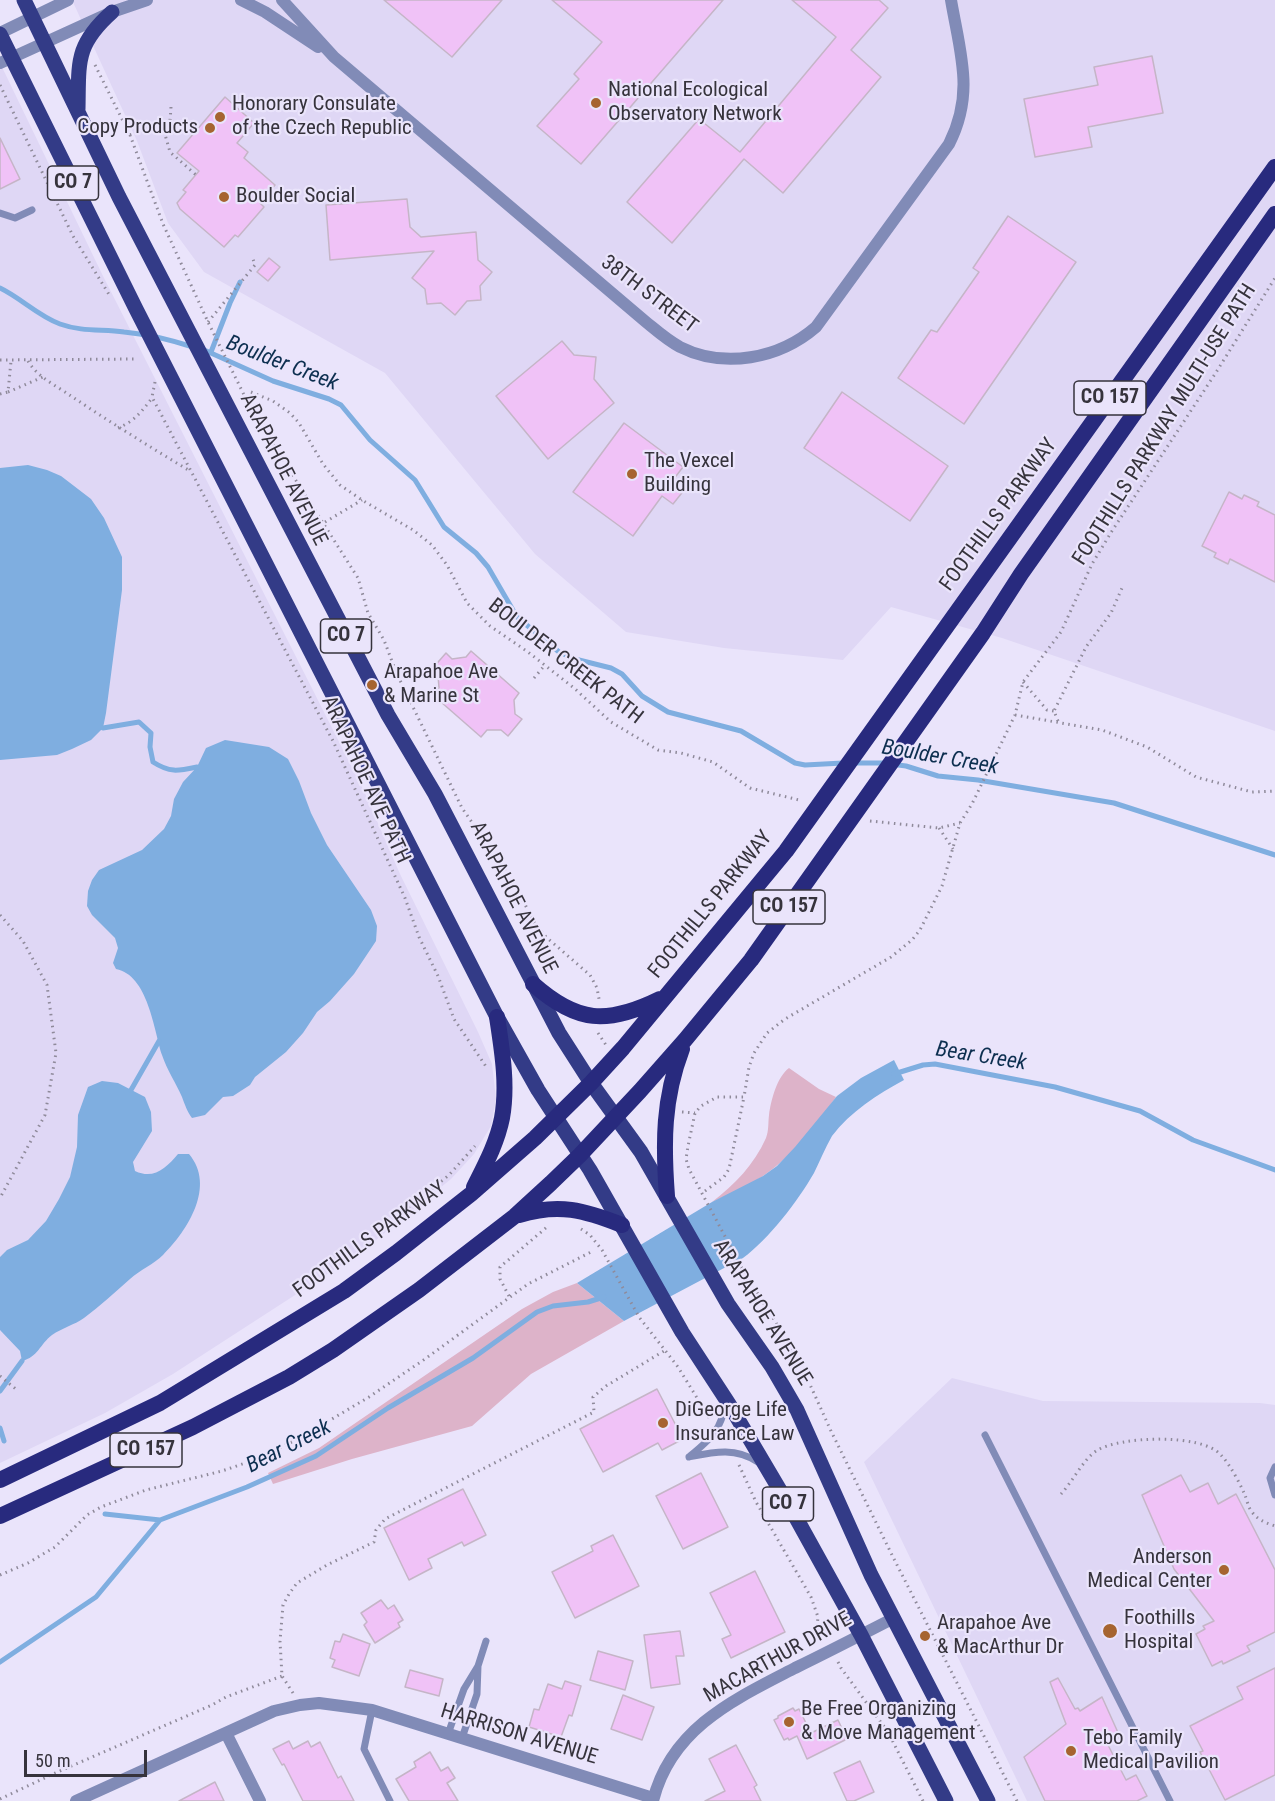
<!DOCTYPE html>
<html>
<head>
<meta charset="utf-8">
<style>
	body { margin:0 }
	#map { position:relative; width:1275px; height:1801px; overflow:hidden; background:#eae4fb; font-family:"Roboto Condensed",sans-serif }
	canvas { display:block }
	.scale { position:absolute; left:24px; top:1750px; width:123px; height:27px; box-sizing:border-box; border:3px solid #36333c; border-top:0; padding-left:8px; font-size:18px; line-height:21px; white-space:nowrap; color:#36333c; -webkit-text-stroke:4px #eae4fb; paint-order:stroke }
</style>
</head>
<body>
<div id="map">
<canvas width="1275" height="1801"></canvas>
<div class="scale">50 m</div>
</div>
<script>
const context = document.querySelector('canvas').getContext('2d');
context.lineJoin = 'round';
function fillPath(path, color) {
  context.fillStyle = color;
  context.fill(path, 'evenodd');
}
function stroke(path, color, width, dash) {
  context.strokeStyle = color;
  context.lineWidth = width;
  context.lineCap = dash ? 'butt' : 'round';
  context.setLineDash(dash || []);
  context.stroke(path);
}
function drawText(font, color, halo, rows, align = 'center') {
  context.font = font + ' "Roboto Condensed",sans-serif';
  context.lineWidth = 4.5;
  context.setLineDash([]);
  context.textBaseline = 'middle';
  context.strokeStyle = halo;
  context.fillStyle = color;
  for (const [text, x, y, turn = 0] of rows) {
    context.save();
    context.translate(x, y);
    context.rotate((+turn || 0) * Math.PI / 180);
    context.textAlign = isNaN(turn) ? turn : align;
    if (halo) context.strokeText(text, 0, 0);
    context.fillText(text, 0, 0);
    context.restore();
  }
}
fillPath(new Path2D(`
	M72 0H1275V731L1002 638 891 607 843 660 724 648 626 632 535 554 385 373 204 272 168 223 137 141Z
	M0 63 102 274 364 791 400 874 478 1032 492 1064 496 1099 491 1126 474 1154 451 1179 360 1253 173 1374 105 1413 0 1463Z
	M952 1378 1043 1401 1260 1403 1275 1405V1801H1027L864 1462Z`), '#dfd7f5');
fillPath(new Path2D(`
	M789 1068 819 1089 836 1097C816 1125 792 1157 763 1176 747 1187 730 1194 712 1202 735 1184 754 1165 766 1138 769 1130 768 1123 769 1115 771 1100 777 1077 789 1068Z
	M577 1283 624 1321 531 1374 472 1426 352 1459 273 1484 268 1473 319 1448 522 1309 553 1292Z`), '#ddb3c9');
fillPath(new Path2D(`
	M28 465 47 470 61 476 91 499 104 518 122 557V590L106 713 103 728 91 740 72 749 57 755 0 760V468Z
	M225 740 269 747 288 759 299 781 311 813 327 845 371 910 377 926 376 941 354 974 330 1001 317 1012 303 1033 286 1052 255 1077 250 1085 233 1096 223 1097 205 1115 192 1118C187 1111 185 1105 182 1097 176 1083 167 1070 162 1055 154 1030 148 975 116 969L113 963 118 948 115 938 92 915 87 906 88 891 92 880 99 870 142 850 164 829 171 816 174 799 183 782 197 767 206 748Z
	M894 1060 904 1080C878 1094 850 1112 832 1136 825 1148 820 1161 814 1173 798 1201 768 1240 743 1258L624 1321 577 1283 712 1202 763 1176 777 1166 795 1147 837 1096 861 1078Z
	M102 1081 118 1083 145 1097 151 1112 152 1131 133 1162 135 1171C154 1180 166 1168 178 1154H189C216 1186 188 1230 163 1255 154 1264 140 1270 130 1279 115 1292 100 1306 84 1318 74 1325 62 1328 52 1335 40 1344 38 1357 22 1361L20 1351 0 1330V1257L7 1250 28 1240 46 1221 59 1199 70 1177 77 1147 78 1115 88 1087Z`), '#7faee0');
stroke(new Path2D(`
	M0 288C21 298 38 316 60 324 82 332 102 329 124 332 147 334 171 340 193 347
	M202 349 273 381 329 399 341 405 370 440 415 480 444 527 476 553 488 567 517 617 559 652 575 659 611 668 622 674 642 696 668 712 741 731 795 763 805 765 843 763
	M211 352 230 303 240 282
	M103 728 139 722 151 733 150 747 153 762C170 773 178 771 197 767
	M852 763H883L906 766 938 776 978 780 1114 803 1275 855
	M894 1074 923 1065 935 1064 1055 1087 1140 1111 1193 1140 1275 1170
	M131 1090 159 1041
	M0 1391 22 1361
	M0 1428 4 1441
	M105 1514 160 1520
	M0 1662 96 1597 160 1520 247 1487 316 1456 388 1408 473 1358 537 1312 553 1306 588 1302 604 1297`), '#7faee0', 5);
const building = new Path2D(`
	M384 0H502L452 57Z
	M552 0H723L581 164 537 126 579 79 574 74 602 42Z
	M792 0H879L888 8 851 50 881 77 783 193 744 159 672 243 627 202 699 119 740 152 836 37Z
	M1152 56 1163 113 1088 127 1092 147 1035 157 1024 99 1098 85 1094 67Z
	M225 97 254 123 237 143 248 152 244 158 275 185 260 203 264 207 238 237 235 235 224 247 180 209 177 203 186 192 183 190 199 171 177 153Z
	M0 138 20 179 0 189Z
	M407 199 410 227 421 237 476 232 478 260 492 272 480 286 481 300 467 301 455 315 441 303 427 304 425 289 412 278 434 251 330 260 326 205Z
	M1008 216 1076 262 964 424 898 378 931 330 937 332 979 272 973 268Z
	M269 258 280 267 268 281 257 272Z
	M562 341 574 355 596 357 594 379 614 403 548 459 496 396Z
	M842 392 948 466 910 521 804 448Z
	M624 423 683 467 673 480 685 489 673 504 662 496 633 536 573 492Z
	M1229 492 1242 499 1244 495 1259 502 1257 506 1275 515V582L1230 559 1228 564 1214 557 1216 553 1202 546Z
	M471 651 519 693 514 700 515 714 522 719 508 736 501 730H487L481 737 433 695 439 688 438 675 432 669 446 653 452 659 466 657Z
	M657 1389 683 1439 662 1450 658 1443 603 1472 580 1429Z
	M701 1473 728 1527 683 1549 656 1496Z
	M1181 1475 1190 1492 1208 1483 1218 1504 1236 1494 1275 1570V1632L1247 1646 1250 1651 1223 1664 1222 1661 1212 1666 1196 1634 1205 1629 1203 1626 1214 1621 1174 1569 1142 1495Z
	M463 1489 486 1535 464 1546 462 1542 428 1559 432 1568 409 1580 384 1528Z
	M613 1535 639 1586 575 1618 552 1572 593 1551 591 1546Z
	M755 1571 785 1632 731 1658 722 1639 731 1635 710 1593Z
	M381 1600 388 1609 394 1605 403 1620 398 1623 400 1627 375 1643 364 1625 367 1622 361 1613Z
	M680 1631 684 1656H676L680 1684 651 1688 644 1635Z
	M343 1634 370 1644 359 1676 332 1667 335 1660 330 1658 335 1641 340 1642Z
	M598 1651 633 1661 625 1690 590 1680Z
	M1275 1668V1775L1225 1800 1200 1752 1203 1751 1190 1726 1243 1699 1237 1687Z
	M410 1670 443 1679 439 1696 405 1687Z
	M1058 1678 1075 1709 1078 1708 1080 1711 1102 1697 1120 1737 1116 1739 1117 1741 1108 1745 1126 1780 1136 1775 1147 1796 1137 1801H1045L1024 1757 1066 1724 1050 1682Z
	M565 1681 581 1686 572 1716 569 1715 561 1737 529 1727 534 1709 539 1710 548 1684 562 1689Z
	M623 1695 654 1707 642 1740 611 1729Z
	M793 1708 795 1711 799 1709 811 1733 838 1720 847 1739 807 1759 797 1736 789 1740 788 1738 784 1740 774 1720 778 1718V1716Z
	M289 1741 293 1749 308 1741 311 1747 320 1742 338 1778 341 1776 354 1801H303L284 1764 282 1765 273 1749Z
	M736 1745 757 1785 754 1787 761 1801H705L725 1791 709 1759Z
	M430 1752 441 1771 448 1767 455 1778 447 1783 458 1801H409L396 1779 416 1767 414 1762Z
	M860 1761 874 1792 854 1801H847L834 1773Z
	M215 1782 224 1801H179Z`);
fillPath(building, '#f0c2f7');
stroke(building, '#c5b5c7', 1.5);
stroke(new Path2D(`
	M95 65 130 135 163 224 208 322 253 413 358 578 368 613 384 640 396 672 462 808 513 881 534 922 546 937 590 975 597 988 599 999
	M0 85 73 236 110 296
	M171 107 170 121 162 124 170 152 196 175
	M130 135 162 124
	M208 322 255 265 252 256
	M0 360 135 359
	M28 361C37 377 57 386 71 396 110 422 150 447 190 471
	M155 382 152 397 333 741 405 898 419 937 438 976 454 1019 487 1068
	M8 392 43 377
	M251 392 273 401 290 413 299 423 323 464 340 485 362 500 413 530 432 545 447 565 467 603 490 626 528 652 574 688 611 722 658 750 681 753 713 762 750 788 799 800
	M0 394 8 392 11 361
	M118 428C135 421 142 411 152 398
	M325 522 362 500
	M534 678 545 665
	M1023 682 1047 710 1054 711
	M1015 715 1102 730 1147 747 1196 777 1252 792 1275 791
	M1058 721 1054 711 1086 647 1111 613 1122 588
	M870 821 939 828 960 823
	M939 828 953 849
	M0 915 23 941 47 985 56 1053 45 1115 0 1198
	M598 1033 606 1045
	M682 1112 695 1113
	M705 1191 724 1177 729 1169 744 1097
	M390 1223 449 1175 475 1146
	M581 1229 590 1235 602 1250 639 1317 678 1367 710 1419
	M509 1296 500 1279V1267L547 1227
	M0 1376 17 1390
	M739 1465 756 1502 811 1597 818 1617 817 1627 824 1638
	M1061 1494C1073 1481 1083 1460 1096 1451 1119 1436 1202 1433 1221 1455 1231 1466 1239 1482 1245 1495 1247 1500 1248 1507 1252 1512 1258 1520 1266 1523 1275 1526
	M0 1575 28 1563 55 1547 87 1515 101 1507 146 1490 222 1471 254 1460 300 1438 369 1397 425 1359 528 1284 593 1251
	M838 1662 841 1668 888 1732 923 1801
	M293 1693 282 1676 280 1641 283 1605 289 1594 297 1583 327 1565 374 1542 376 1530 385 1519 594 1412 593 1397 606 1386 664 1351
	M0 1799 53 1774 212 1705 226 1697 282 1676
	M1017 1801 893 1557 831 1431 798 1358 743 1270 689 1169 686 1159 688 1146 695 1113 701 1106 717 1097H744L749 1067 754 1053 767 1033 785 1019 891 957 912 940 920 930 942 886 960 823 972 804 1015 715 1023 682 1061 632 1092 564 1112 531 1215 374 1275 278`), '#8f8a9a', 3, [1.5, 4.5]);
stroke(new Path2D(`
	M0 213 15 218 32 210
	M985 1435 1170 1801
	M690 1456C712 1438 721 1430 726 1402
	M689 1457C714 1452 735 1447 758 1462
	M1275 1467 1270 1478 1275 1495
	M372 1710 364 1749 390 1801
	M448 1734 464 1689 478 1666 486 1641
	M462 1738 477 1694 478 1666`), '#818bb7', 7);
stroke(new Path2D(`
	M226 1733 260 1801
	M76 1801 274 1711 300 1705 319 1703 372 1710 653 1798
	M653 1801C671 1728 735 1699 795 1668 828 1652 861 1635 894 1618`), '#818bb7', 12);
stroke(new Path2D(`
	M241 0 265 12 318 47
	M282 0 334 57 646 322C657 331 667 340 680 347 724 369 779 359 816 327L949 144C975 93 960 53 951 0
	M0 33 68 0
	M0 63 112 12 147 0`), '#818bb7', 12);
stroke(new Path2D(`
	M24 0 119 197 388 715 435 794 559 1033 591 1083 641 1152 728 1304 772 1367 797 1410 871 1575 988 1801
	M0 34 136 309 497 1017 538 1090 590 1170 682 1332 729 1404 794 1514 861 1635 946 1801
	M78 109C79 62 75 45 112 12`), '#333b87', 15);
stroke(new Path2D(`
	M533 984C577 1023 607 1025 660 999
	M474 1187C485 1165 497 1143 502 1118 508 1085 502 1050 497 1017
	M667 1196C663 1143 663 1099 682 1049
	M519 1215C559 1203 584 1210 622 1225
	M0 1480 160 1403 344 1291 396 1253 471 1194 535 1138 591 1083 623 1048 786 851 1275 167
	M0 1516 193 1427 289 1377 333 1350 419 1290 515 1216 551 1183 580 1155 640 1091 685 1040 751 960 983 633 1021 574 1275 214`), '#282a7e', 16);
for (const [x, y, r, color] of [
	[596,103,6,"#a66430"],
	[220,117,6,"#a66430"],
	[210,128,6,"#a66430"],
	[224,197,6,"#a66430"],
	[632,474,6,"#a66430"],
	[372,685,6,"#a66430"],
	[663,1423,6,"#a66430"],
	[1224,1570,6,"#a66430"],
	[1110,1631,8,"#a66430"],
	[925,1636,6,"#a66430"],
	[789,1722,6,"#a66430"],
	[1071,1751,6,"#a66430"]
]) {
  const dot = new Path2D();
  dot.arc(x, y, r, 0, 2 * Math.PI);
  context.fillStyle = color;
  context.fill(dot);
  stroke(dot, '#eae4fb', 2);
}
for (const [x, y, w] of [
	[73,183,51],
	[1110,398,72],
	[346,636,51],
	[789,907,72],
	[146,1450,72],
	[788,1504,51]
]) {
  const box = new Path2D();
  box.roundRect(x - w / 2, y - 17, w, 34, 4.5);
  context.fillStyle = '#eae4fb';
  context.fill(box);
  stroke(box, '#36333c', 1.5);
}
drawText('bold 20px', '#36333c', null, [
	["CO 7",73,183],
	["CO 157",1110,398],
	["CO 7",346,636],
	["CO 157",789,907],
	["CO 157",146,1450],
	["CO 7",788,1504]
]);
drawText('21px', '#36333c', '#eae4fb', [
	["National Ecological",608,91],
	["Observatory Network",608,115],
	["Honorary Consulate",232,105],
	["of the Czech Republic",232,129],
	["Copy Products",198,128,"right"],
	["Boulder Social",236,197],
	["The Vexcel",644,462],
	["Building",644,486],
	["Arapahoe Ave",384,673],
	["& Marine St",384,697],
	["DiGeorge Life",675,1411],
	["Insurance Law",675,1435],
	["Anderson",1212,1558,"right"],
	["Medical Center",1212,1582,"right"],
	["Foothills",1124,1619],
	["Hospital",1124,1643],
	["Arapahoe Ave",937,1624],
	["& MacArthur Dr",937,1648],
	["Be Free Organizing",801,1710],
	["& Move Management",801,1734],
	["Tebo Family",1083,1739],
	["Medical Pavilion",1083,1763]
], 'left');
drawText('21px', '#36333c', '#eae4fb', [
	["38TH STREET",649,295,37],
	["FOOTHILLS PARKWAY MULTI-USE PATH",1165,425,-58],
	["ARAPAHOE AVENUE",283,470,63],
	["FOOTHILLS PARKWAY",999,515,-54],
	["BOULDER CREEK PATH",565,662,38],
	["ARAPAHOE AVE PATH",365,780,65],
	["ARAPAHOE AVENUE",513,898,63],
	["FOOTHILLS PARKWAY",711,905,-51],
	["FOOTHILLS PARKWAY",370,1240,-36],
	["ARAPAHOE AVENUE",762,1313,58],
	["MACARTHUR DRIVE",778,1658,-29],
	["HARRISON AVENUE",519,1735,17]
]);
drawText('italic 22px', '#0d2f50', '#eae4fb', [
	["Boulder Creek",282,364,21],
	["Boulder Creek",940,758,10],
	["Bear Creek",981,1057,9],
	["Bear Creek",289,1447,-27]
]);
</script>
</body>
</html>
